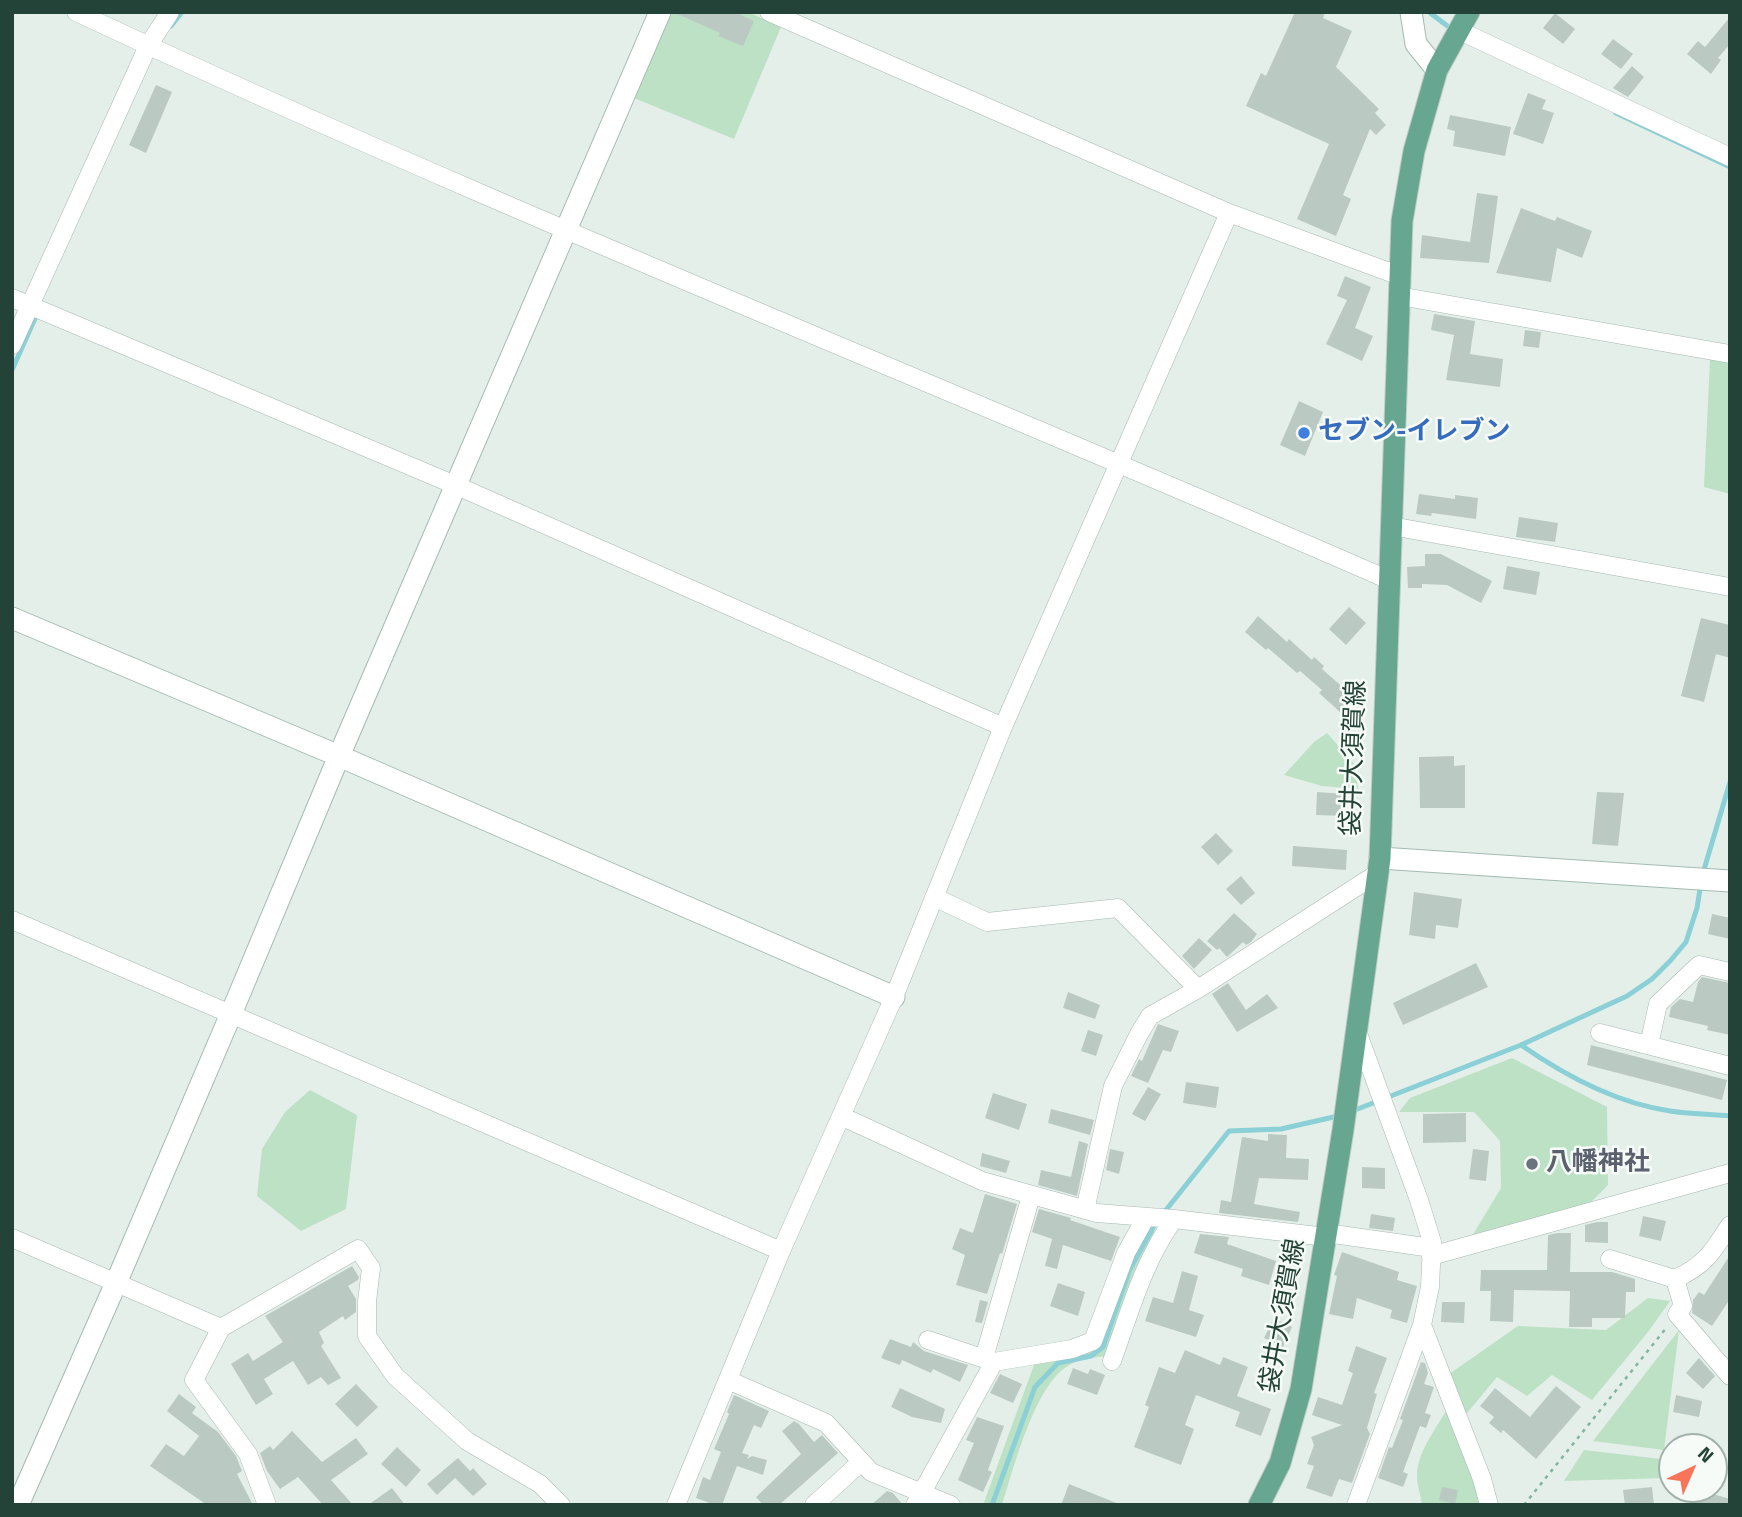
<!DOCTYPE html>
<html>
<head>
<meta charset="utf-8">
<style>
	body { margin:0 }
	#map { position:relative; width:1742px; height:1517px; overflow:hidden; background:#e5efea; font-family:"Titillium Web",sans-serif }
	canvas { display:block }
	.frame { position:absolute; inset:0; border:14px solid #234238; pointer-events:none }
	.north { position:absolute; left:1658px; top:1433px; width:70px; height:70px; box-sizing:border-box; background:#f6fbf8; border:2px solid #a2b1ab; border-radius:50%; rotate:44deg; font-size:19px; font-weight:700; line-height:28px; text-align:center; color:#234238 }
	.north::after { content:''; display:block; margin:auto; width:24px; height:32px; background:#f97559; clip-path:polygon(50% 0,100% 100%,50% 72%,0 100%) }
</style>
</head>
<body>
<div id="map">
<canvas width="1742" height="1517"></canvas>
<div class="frame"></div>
<div class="north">N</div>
</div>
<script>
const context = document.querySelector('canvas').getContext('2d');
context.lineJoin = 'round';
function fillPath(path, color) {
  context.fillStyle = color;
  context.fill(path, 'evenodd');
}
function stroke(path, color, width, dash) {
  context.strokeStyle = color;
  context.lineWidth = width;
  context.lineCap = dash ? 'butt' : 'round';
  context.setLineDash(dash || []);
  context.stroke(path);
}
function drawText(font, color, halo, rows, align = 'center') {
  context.font = font + ' "Titillium Web","Noto Sans JP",sans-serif';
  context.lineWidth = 5;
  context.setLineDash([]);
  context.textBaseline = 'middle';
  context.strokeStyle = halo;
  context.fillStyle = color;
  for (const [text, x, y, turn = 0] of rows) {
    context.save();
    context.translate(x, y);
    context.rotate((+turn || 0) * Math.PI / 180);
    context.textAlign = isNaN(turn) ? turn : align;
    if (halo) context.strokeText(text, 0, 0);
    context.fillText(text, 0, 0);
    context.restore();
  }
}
fillPath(new Path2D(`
	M668 12H748L781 27 734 139 634 98Z
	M1710 359 1730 362V494L1704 487Z
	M1327 733 1355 765 1358 789 1322 786 1284 775 1314 742Z
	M1512 1058 1607 1107 1608 1185 1577 1216 1466 1246 1501 1188 1500 1141 1474 1112H1399L1410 1098Z
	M310 1090 357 1115 346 1209 301 1231 257 1196 262 1149 285 1112Z
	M1144 1220 1158 1235 1109 1356C1098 1357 1081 1358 1071 1364 1035 1382 1014 1468 1002 1505H983L1035 1362 1094 1344Z
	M1648 1298 1670 1301 1648 1332 1592 1400 1552 1375 1527 1396 1497 1377 1463 1418 1449 1374 1518 1326 1606 1330Z
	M1679 1330 1664 1450 1593 1441Z
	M1452 1400 1483 1505H1422C1421 1496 1417 1486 1417 1477 1416 1451 1441 1423 1452 1400Z
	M1584 1450 1661 1459 1665 1478 1564 1481Z`), '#bde1c4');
stroke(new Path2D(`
	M1429 12 1454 31
	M171 26 182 12
	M1616 113 1730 167
	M12 370 37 314
	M1703 873 1730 782
	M1521 1045C1564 1075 1616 1103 1670 1111 1689 1114 1710 1114 1730 1116
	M1350 1112 1521 1045 1627 996 1652 979 1671 960 1686 942 1697 908 1701 883
	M1162 1215 1229 1131 1281 1129 1338 1116
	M992 1505 1035 1387 1058 1363 1091 1356 1103 1347 1130 1269 1156 1222`), '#8bd0d6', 5);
fillPath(new Path2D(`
	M673 12H734L754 21 743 46 718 36 720 33Z
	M1295 12H1325L1323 18 1352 31 1336 67 1379 109 1375 113 1386 125 1376 135 1370 129 1343 195 1351 199 1336 236 1297 219 1329 144 1246 106 1261 73 1266 76Z
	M1555 13 1575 29 1563 44 1543 28Z
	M1730 17V44L1718 58 1721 60 1711 74 1687 54 1698 41 1705 47Z
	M1613 39 1633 54 1621 69 1601 54Z
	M1632 66 1644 77 1628 97 1613 88Z
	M156 85 172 92 146 153 129 145Z
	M1528 93 1546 100 1542 109 1554 113 1543 144 1513 134Z
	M1450 115 1511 127 1505 156 1453 146 1455 131 1447 129Z
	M1477 193 1498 196 1489 263 1420 258 1422 235 1470 242Z
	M1521 208 1555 221 1557 217 1592 231 1582 258 1557 248 1551 282 1496 273Z
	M1345 276 1371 287 1355 328 1373 336 1362 361 1326 344 1347 300 1337 296Z
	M1434 314 1475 321 1470 354 1503 359 1500 387 1446 380 1454 335 1431 330Z
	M1525 330 1541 332 1539 348 1523 346Z
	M1299 401 1323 412 1305 456 1280 445Z
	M1419 494 1455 499V495L1478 498 1476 519 1432 513 1431 516 1416 514Z
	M1519 517 1558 523 1555 542 1516 537Z
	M1425 554H1441L1492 581 1481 603 1447 585 1422 584V588H1408L1407 567 1425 566Z
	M1507 566 1540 572 1536 595 1503 589Z
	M1349 607 1366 623 1346 645 1329 629Z
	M1258 616 1287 642 1289 639 1312 660 1314 657 1324 666 1322 669 1354 697 1340 712 1319 693 1322 690 1300 671 1297 673 1268 648 1266 650 1245 632Z
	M1701 618 1730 625V658L1716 654 1704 702 1681 696Z
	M1454 756V766L1465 765V808H1420L1419 757Z
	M1317 792 1345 794 1344 816 1316 815Z
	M1597 792 1624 793 1618 846 1592 844Z
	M1216 833 1233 851 1218 865 1201 847Z
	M1293 846 1347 850 1346 870 1292 866Z
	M1241 876 1255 893 1241 905 1226 889Z
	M1414 892 1462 899 1458 928 1436 925 1435 939 1409 935Z
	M1234 913 1257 934 1251 942 1246 945 1243 942 1227 957 1219 948 1217 950 1207 941Z
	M1712 914 1730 918V939L1708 934Z
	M1199 938 1212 950 1194 969 1182 956Z
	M1476 963 1488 987 1403 1025 1393 1003Z
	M1702 977 1730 983V1035L1707 1030 1708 1026 1669 1017 1671 1007 1680 999 1693 1002 1698 982Z
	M1228 983 1246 1010 1267 994 1278 1008 1237 1032 1212 994Z
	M1068 992 1100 1005 1095 1019 1063 1008Z
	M1158 1024 1179 1031 1171 1052 1163 1050 1148 1083 1131 1076 1139 1059 1142 1061Z
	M1088 1030 1103 1035 1096 1056 1081 1051Z
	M1591 1045 1727 1080 1722 1100 1587 1065Z
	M1186 1082 1219 1087 1216 1108 1183 1103Z
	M1148 1087 1161 1094 1145 1121 1132 1114Z
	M993 1093 1027 1104 1019 1130 985 1118Z
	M1051 1109 1094 1120 1090 1135 1048 1123Z
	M1466 1113V1142L1423 1143V1114Z
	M1268 1134 1287 1135 1286 1158 1309 1159 1308 1180 1259 1178 1254 1204 1300 1212 1298 1222 1219 1213 1221 1200 1231 1202 1242 1137 1268 1141Z
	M1079 1141 1088 1144 1077 1196 1038 1185 1041 1170 1071 1177Z
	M1110 1149 1124 1152 1119 1174 1106 1170Z
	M1473 1149 1489 1151 1486 1181 1469 1179Z
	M982 1153 1010 1161 1006 1173 980 1166Z
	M1362 1167 1385 1168V1189L1362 1188Z
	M985 1194 1017 1204 1002 1254 1000 1253 987 1294 956 1285 965 1255 952 1249 960 1228 973 1233Z
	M1039 1209 1071 1218 1070 1220 1120 1237 1111 1261 1063 1245 1057 1269 1045 1266 1052 1239 1032 1232Z
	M1371 1214 1395 1218 1393 1231 1369 1228Z
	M1643 1216 1666 1221 1661 1241 1639 1236Z
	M1597 1222H1608V1243L1585 1242V1225Z
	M1558 1233H1571L1570 1272H1612L1635 1279V1292H1626L1625 1318H1592V1327H1569L1570 1291 1514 1290 1513 1322 1490 1321 1491 1291H1480L1481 1270H1547L1548 1235Z
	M1200 1234 1229 1237 1227 1244 1276 1261 1269 1285 1241 1276 1243 1269 1194 1253Z
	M1342 1252 1399 1272 1397 1280 1417 1286 1407 1323 1390 1318 1392 1310 1357 1298 1353 1319 1329 1314 1337 1276 1334 1275Z
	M1730 1255V1299L1712 1326 1692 1313 1693 1300 1699 1292 1704 1295Z
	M352 1266 359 1277 358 1280 348 1286 356 1299V1312L345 1320 343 1316 319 1332 324 1343 321 1346 341 1378 328 1385 321 1377 308 1385 293 1361 264 1379 273 1394 256 1405 231 1364 248 1353 253 1361 283 1342 265 1316Z
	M1182 1271 1198 1276 1189 1310 1204 1315 1196 1337 1145 1321 1153 1297 1173 1303Z
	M1058 1283 1085 1292 1078 1316 1050 1306Z
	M980 1300 988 1302 982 1323 975 1322Z
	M1442 1302H1465L1464 1323 1441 1322Z
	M1274 1318 1292 1327 1283 1347 1264 1338Z
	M890 1339 911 1347 913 1342 924 1351 968 1365 960 1382 933 1369 931 1373 902 1360 900 1365 881 1358Z
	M1356 1346 1387 1358 1374 1393 1377 1394 1367 1428 1370 1434 1352 1483 1339 1479 1332 1497 1306 1488 1314 1466 1307 1464 1314 1445 1311 1437 1342 1425 1312 1415 1318 1397 1342 1405 1353 1373 1348 1371Z
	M1185 1350 1220 1365 1223 1357 1248 1367 1237 1396 1271 1409 1261 1436 1235 1426 1240 1412 1196 1395 1185 1425 1194 1429 1181 1465 1134 1447 1149 1407 1145 1405 1159 1367 1175 1373Z
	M1699 1358 1715 1376 1703 1389 1686 1373Z
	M1421 1362 1425 1363 1428 1373 1424 1384 1434 1387 1425 1413 1431 1415 1426 1428 1420 1426 1403 1472 1408 1474 1403 1487 1378 1478 1389 1447 1392 1448 1403 1420 1400 1419Z
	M1073 1368 1088 1374 1090 1369 1105 1375 1097 1395 1067 1384Z
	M1000 1374 1022 1384 1013 1403 990 1393Z
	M356 1384 378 1407 357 1427 335 1404Z
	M1556 1386 1581 1407 1536 1459 1503 1430 1501 1433 1489 1423 1494 1417 1480 1406 1495 1388 1530 1417Z
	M900 1388 945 1409 941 1423 912 1417 891 1407Z
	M179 1394 196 1407 192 1413 218 1432 236 1456 242 1471 237 1474 253 1505H207L150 1466 166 1444 184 1456 199 1436 167 1411Z
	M734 1395 769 1411 761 1428 754 1425 742 1453 749 1455 747 1459 752 1456 767 1460 763 1475 737 1466 722 1505H715L696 1498 703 1477 710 1480 721 1452 714 1449 729 1414 727 1412Z
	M1676 1395 1702 1401 1699 1417 1673 1412Z
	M977 1417 1004 1426 988 1470 992 1472 983 1492 958 1480 974 1443 966 1440Z
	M794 1421 799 1424 814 1442 822 1435 838 1453 779 1505H763L756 1497 801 1454 782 1431Z
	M292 1431 322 1462 356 1438 368 1454 331 1480 353 1505H323L298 1477 280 1489 267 1471 260 1453 270 1446 273 1450Z
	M397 1447 421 1470 406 1487 381 1464Z
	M458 1458 470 1471 473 1468 487 1484 473 1496 455 1478 437 1495 427 1484Z
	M1069 1484 1119 1504V1505H1061Z
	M1442 1487 1458 1490 1455 1504 1439 1500Z
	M1652 1487 1654 1505H1625L1623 1490Z
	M392 1488 405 1505H368Z
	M1693 1489H1714L1713 1494 1730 1499V1505H1689Z
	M887 1491 893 1493 903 1505H871Z`), '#bacac3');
const street = new Path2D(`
	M76 12C508 214 952 389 1389 580
	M769 12 1229 213 1400 276
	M1458 30 1730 157
	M1399 296 1730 354
	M12 298 455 485 1003 727
	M12 345 148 46 170 12
	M1391 526 1730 587
	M934 897 987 922 1118 908 1198 989
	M12 920 781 1251
	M1600 1033 1730 1066
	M1649 1045 1658 1004 1699 965 1730 972
	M841 1116 982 1181 1097 1213 1174 1219 1326 1237
	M1085 1210 1113 1086 1139 1034 1150 1016 1198 989 1378 873
	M1326 1233 1432 1248
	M12 1238 221 1328 194 1380 248 1454 267 1505
	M1431 1256 1730 1173
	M1610 1259 1675 1279C1705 1265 1712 1253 1730 1225
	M1675 1279 1683 1306 1677 1314 1730 1376
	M1422 1325 1482 1479 1489 1505
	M221 1328 358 1249 371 1268 367 1302V1336L395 1376 467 1441 540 1484 561 1505
	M984 1358 1031 1196
	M1112 1361C1130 1312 1143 1262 1174 1219
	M994 1362 1072 1349 1093 1341 1126 1253 1146 1217
	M728 1380 826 1423 871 1472 951 1505
	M676 1505 781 1251 894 997 1003 727 1229 213
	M814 1505 861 1462
	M915 1505 994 1362 928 1340
	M1356 1505 1422 1325 1430 1287 1432 1242 1419 1200 1357 1031`);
const secondary = new Path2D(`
	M1411 12 1416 44 1437 70
	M12 618 339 756 894 997
	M1380 858 1730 881
	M18 1505 116 1283 231 1014 339 756 660 12`);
const primary = new Path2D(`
	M1259 1505 1280 1463 1301 1389 1343 1130 1380 858 1402 221 1414 151 1437 70 1469 12`);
stroke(street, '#a7b8b1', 19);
stroke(secondary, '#a3bbb1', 23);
stroke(primary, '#c1cac7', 23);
stroke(new Path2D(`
	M1524 1505 1667 1327`), '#84b4a2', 2.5, [3.5, 5]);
stroke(street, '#fff', 18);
stroke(secondary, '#fff', 21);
stroke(primary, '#67a792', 21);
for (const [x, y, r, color] of [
	[1304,433,7,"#3f7fe0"],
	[1532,1164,7,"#6b7280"]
]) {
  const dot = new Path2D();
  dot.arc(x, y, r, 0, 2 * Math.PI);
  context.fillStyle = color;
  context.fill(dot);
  stroke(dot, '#f6fbf8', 2.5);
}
drawText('bold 26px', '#366cbe', '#f6fbf8', [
	["セブン-イレブン",1318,433]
], 'left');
drawText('26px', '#234238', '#f6fbf8', [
	["袋井大須賀線",1355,758,-88],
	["袋井大須賀線",1284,1316,-80]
]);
drawText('bold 26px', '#5b616d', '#f6fbf8', [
	["八幡神社",1546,1164]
], 'left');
</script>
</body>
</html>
